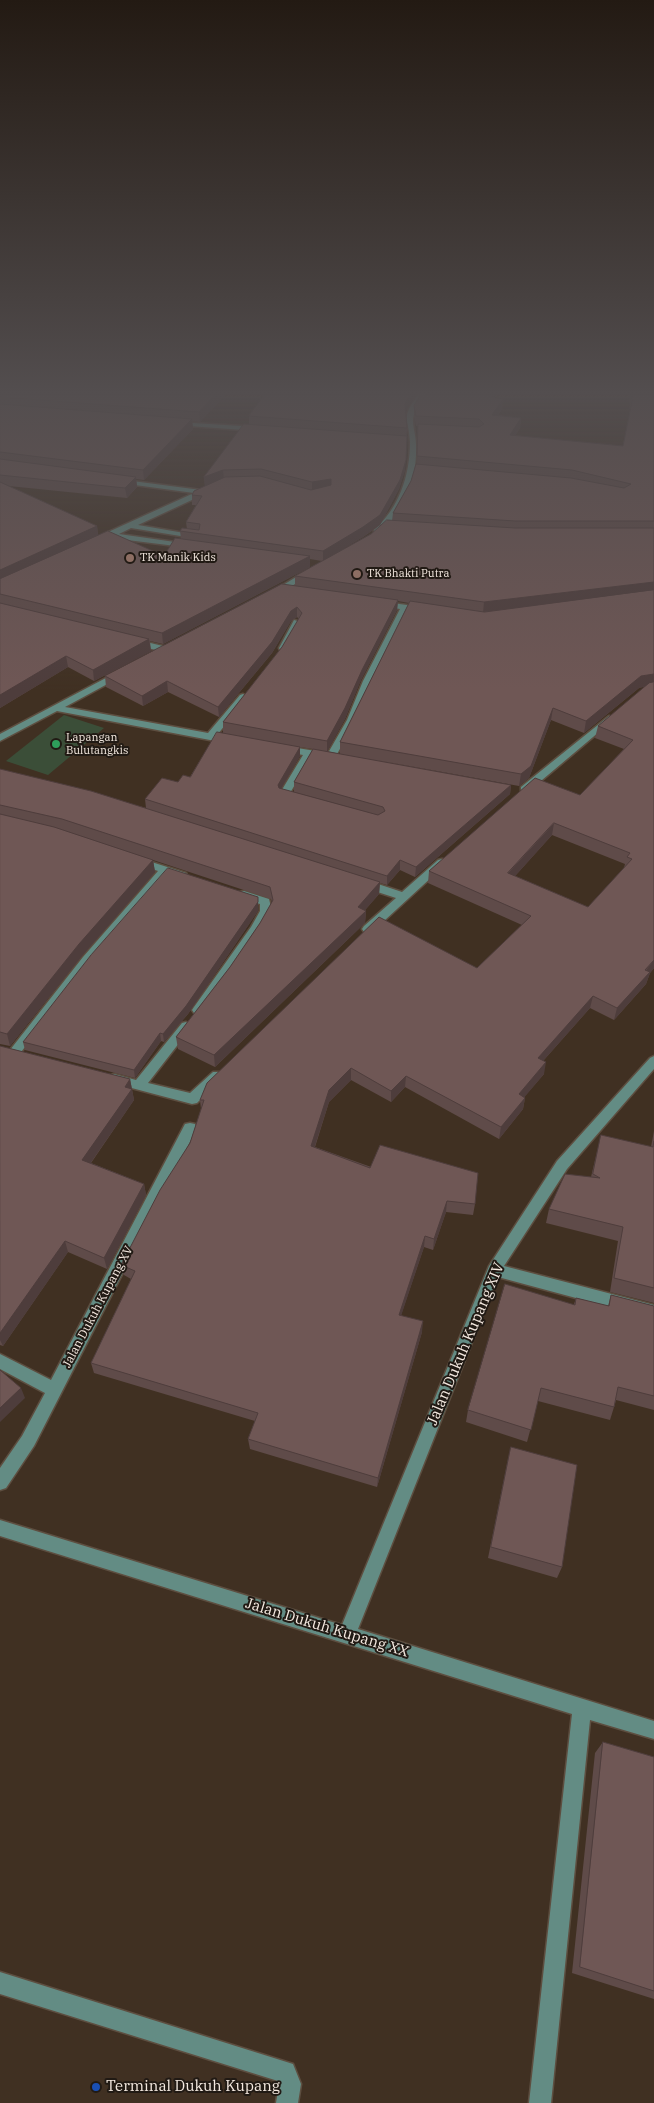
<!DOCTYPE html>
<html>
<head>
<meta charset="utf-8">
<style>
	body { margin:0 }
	canvas { display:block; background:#403022 }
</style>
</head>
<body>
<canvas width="654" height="2103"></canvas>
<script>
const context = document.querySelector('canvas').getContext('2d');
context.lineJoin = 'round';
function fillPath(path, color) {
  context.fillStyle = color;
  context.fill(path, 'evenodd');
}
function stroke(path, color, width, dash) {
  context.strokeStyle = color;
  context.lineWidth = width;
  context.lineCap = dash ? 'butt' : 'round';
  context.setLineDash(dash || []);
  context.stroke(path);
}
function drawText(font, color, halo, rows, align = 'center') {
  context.font = font + ' "IBM Plex Serif",serif';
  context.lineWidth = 4;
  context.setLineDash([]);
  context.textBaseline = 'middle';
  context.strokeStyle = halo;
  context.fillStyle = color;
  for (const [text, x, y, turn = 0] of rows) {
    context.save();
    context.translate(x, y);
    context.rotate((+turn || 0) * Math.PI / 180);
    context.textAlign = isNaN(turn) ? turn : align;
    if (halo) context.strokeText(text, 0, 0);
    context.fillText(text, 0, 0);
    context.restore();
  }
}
fillPath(new Path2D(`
	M64 715 104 728 48 775 6 761Z`), '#3b4e38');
const minor = new Path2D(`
	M418 395H424C404 424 418 424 416 454 415 485 402 513 380 534H374V530C399 508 410 476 410 442 409 417 400 419 418 395Z
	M177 422 257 427 260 429 257 431 175 425 174 424Z
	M117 479 201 490 209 488V492L138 525 196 535H199V539L131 528 119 534 189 544H192V548L111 538 97 542V538L106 533 194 493 120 483H117Z
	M306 571 313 573 277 595 270 593Z
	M377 601 422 607 426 610 422 613 408 610 373 681 357 720 334 759 312 756 290 793 300 800 295 803 284 800 280 793 303 755 282 751 280 749 285 746 328 753 347 720 363 681 400 609 377 605Z
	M294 620 301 622 286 650H280L279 648Z
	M134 639 167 647 168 649 164 652 131 644 130 642Z
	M121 670 125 673 124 675 65 707 208 733 240 695 243 694 248 697 217 735 235 740 230 743 210 740 57 711 0 741V734Z
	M609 716 612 717V721L529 791H521V787Z
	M139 858 186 873 187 875 182 878 167 874 91 962 18 1056H10L8 1053 10 1050 83 957 158 871 135 863 134 861 135 859Z
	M442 859 446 860 447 862 446 864 372 932H364L362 929 364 926 396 898 359 886 358 883 359 880 363 879 402 892 438 860Z
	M244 891 269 899 272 911 260 932 202 1013H194L192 1010 194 1007 251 927 260 911V904L240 898 238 895 240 892Z
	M186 1022 192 1026 190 1029 148 1083 190 1093 213 1072H221L223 1075 221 1078 197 1103 192 1104 109 1082 108 1079 109 1076 114 1074 136 1080 182 1023Z
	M654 1056V1069L567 1169 504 1266 654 1305V1319L498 1277 358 1629 654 1721V1739L590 1720 551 2103H529L572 1714 0 1536V1520L342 1625 489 1266 557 1161 650 1058Z
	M190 1123 195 1124 197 1128 34 1446 6 1488 0 1490V1468L22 1436 45 1393 0 1369V1354L51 1380 185 1124Z
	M0 1972 293 2064 301 2084 298 2103H276L279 2084 278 2081 0 1994Z`);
stroke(minor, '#5d4e40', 3);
fillPath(minor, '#638c84');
fillPath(new Path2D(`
	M0 395H225L200 422 192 421 193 429 144 480 136 479 137 487 127 498 9 486 97 526 98 535 164 556 181 539 180 531 187 529 186 522 196 505H192V495L205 486 204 477 249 424V416L406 412 407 428 405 470 399 489 380 525 363 537 334 554 371 534 392 521 393 513 411 481 417 464 418 426H416L414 415V406L495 395 494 398 503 399 502 409 498 415 521 418 520 428 515 436 623 446 630 410 629 395H654V968L650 973 646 984 614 1020 590 1008 543 1061 544 1074 524 1097 525 1098 523 1109 499 1139 405 1087 391 1102 351 1080 329 1102 315 1147 475 1204 473 1215 446 1212 433 1250 424 1247 401 1315 422 1332 377 1487 250 1449 248 1439 255 1421 94 1373 91 1363 131 1279 124 1275 121 1265 190 1143 201 1109 200 1100 477 968 522 925 428 883 429 871 580 795 624 749 595 738 598 726 646 686 639 688 584 733 551 720 529 778 519 786 371 759 511 785 510 794 415 877 400 870 387 885 380 883 379 894 365 910 366 911 365 923 215 1067 178 1049 176 1037 230 967 260 923 272 903 271 899 153 860 155 872 82 956 10 1046 0 1044V769L146 808 145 799 178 782 190 777 223 733V722L282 647 299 619 297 617 291 621 272 653 219 717 168 692 143 706 106 687 105 676 295 585V576L322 561 310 559V567L163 644 150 641 151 651 94 681 68 667 0 708ZM398 601 409 603 340 742V754L327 751 345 719 361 680 397 610ZM300 747 313 749 294 782V792L378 815 281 789 300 756ZM552 835 625 864 624 868 588 907 515 876Z
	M258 911 188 1014 164 1042 161 1041 135 1078 25 1050 23 1042Z
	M0 1046 130 1079 134 1100 91 1163 144 1184 146 1195 107 1269 68 1252 3 1346 0 1345Z
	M654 1131V1303L610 1292 618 1241 546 1223 549 1209 591 1177 601 1135 651 1147Z
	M611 1295 654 1306V1410L616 1400 614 1407 610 1420 538 1401 527 1442 466 1422 468 1410 574 1304 576 1298 608 1306Z
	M511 1447 562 1567 557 1578 488 1558 508 1459Z
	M603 1742 654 1757V1999L572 1973 595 1753Z`), '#5f4b49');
fillPath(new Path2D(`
	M215 395H225L200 422 199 412Z
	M410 395H416L404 414 405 404Z
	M503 399 502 409 492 424V415Z
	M521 418 520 428 509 445 510 435Z
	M192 419 193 429 144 480 143 470Z
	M407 436 405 470 399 489 380 525 363 537 323 561V551Z
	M223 470 224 479 205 487 204 477Z
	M136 477 137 487 127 498 125 488Z
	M331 479V489L312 492V482Z
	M97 526 98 536 0 582V570Z
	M310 556V567L163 644 162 633Z
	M654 582V593L483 613 484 602Z
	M398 600 397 610 361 680 345 719 327 752V741L362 670Z
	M297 607V617L291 621 272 653 219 717 218 707 291 611Z
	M149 639 151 651 94 681 93 670Z
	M66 656 68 667 0 708V695Z
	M654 674V685L639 688 584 733 586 721 641 676Z
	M167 681 168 692 143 706 142 696Z
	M553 708 551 720 529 778 519 786 521 774Z
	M300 747V756L278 794V785Z
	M511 785 510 794 415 877 416 867Z
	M554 823 552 835 507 885 508 873Z
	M153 860 155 872 82 956 10 1046 7 1034 79 944Z
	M400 860V870L387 885V876Z
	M380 882 379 894 360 916 366 911 365 923 215 1067 214 1055 358 907Z
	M258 897V911L188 1014 164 1042 163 1034Z
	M654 960V968L650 973 646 984 614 1020 617 1008Z
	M593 996 590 1008 535 1070 538 1058Z
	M160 1033 161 1041 135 1078 134 1070Z
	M546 1062 544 1074 517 1106 519 1094Z
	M351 1068V1080L329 1102 311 1158V1146L329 1090Z
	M406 1076 405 1087 391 1102V1091Z
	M130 1079 134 1100 85 1171 82 1160Z
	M525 1098 523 1109 499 1139 501 1127Z
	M144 1184 146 1195 107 1269 104 1258Z
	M447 1201 446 1212 433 1250 434 1239Z
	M425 1236 424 1247 398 1325 399 1315Z
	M65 1241 68 1252 3 1346 0 1340V1333Z
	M423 1321 422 1332 377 1487 378 1478Z
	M21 1388 25 1398 0 1422V1408Z`), '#4e3d3c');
const building = new Path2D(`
	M0 395H215L199 412 0 397Z
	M264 395H410L405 404 407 428 249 416Z
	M421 395H490L489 397 503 399 492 415 521 418 510 435 623 446 632 402V395H654V521H515L393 513 411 481 416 464 571 478 624 488 631 484 572 470 417 456 418 424 479 427 484 424 479 419 416 416 414 406Z
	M0 404 192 419 143 470 0 452Z
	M244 424 407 436 406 460 400 480 380 515 363 527 323 551 180 531 182 528 199 530 200 524 186 522 202 496 192 495 194 491 225 477 260 476 311 490 331 485V479L312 482 261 469 223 470 204 477Z
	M0 459 136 477 125 488 0 475Z
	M0 482 97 526 0 570Z
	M387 520 515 528H654V582L484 602 295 576 371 534Z
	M108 531 164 556 175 538 310 556 162 633 0 594V579Z
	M282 584 398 600 362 670 345 708 327 741 223 722 282 647 302 613 297 607 291 611 272 642 218 707 167 681 142 696 105 676Z
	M654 590V674L641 676 586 721 553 708 531 766 521 774 340 742 410 601 484 612Z
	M0 603 149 639 93 670 66 656 0 695Z
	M654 682V960L645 970 650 972 617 1008 593 996 538 1058 546 1062 519 1094 525 1098 501 1127 406 1076 391 1091 351 1068 329 1090 311 1146 370 1168 380 1145 478 1173 475 1204 447 1201 434 1239 425 1236 399 1315 423 1321 378 1478 248 1439 258 1413 91 1363 135 1271 121 1265 160 1190 190 1143 204 1100H200L207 1083 379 917 477 968 531 916 429 871 535 778 580 795 633 740 598 726 649 683ZM554 823 630 853 627 857 632 859 588 907 508 873Z
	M217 732 300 747 278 785 279 788 378 815 385 811 383 807 294 782 313 749 511 785 416 867 400 860 387 876 145 799 162 778 178 782 183 775 190 777Z
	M0 769 91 791 380 882 358 907 366 911 214 1055 176 1037 230 967 260 923 273 900 270 887 62 819 0 805Z
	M0 814 54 827 153 860 79 944 7 1034 0 1032Z
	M168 868 258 897V902L186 1006 163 1034 160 1033 134 1070 23 1042 91 955Z
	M0 1046 130 1079 125 1087 132 1089 82 1160 144 1184 104 1258 65 1241 0 1333Z
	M601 1135 653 1147 654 1141V1288L614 1278 623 1227 549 1209 565 1174 600 1178 593 1174Z
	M505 1284 575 1305 576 1298 609 1306 611 1295 654 1306V1396L618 1387 614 1407 541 1388 531 1430 468 1410Z
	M0 1370 21 1388 0 1408Z
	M511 1447 577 1465 562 1567 491 1547Z
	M603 1742 654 1757V1991L580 1967Z`);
fillPath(building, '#6f5755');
stroke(building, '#4e3d3c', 1);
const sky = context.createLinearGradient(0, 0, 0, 690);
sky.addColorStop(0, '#231a13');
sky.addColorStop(0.57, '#534e4f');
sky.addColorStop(1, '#534e4f00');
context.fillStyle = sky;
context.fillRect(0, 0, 654, 690);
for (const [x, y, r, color] of [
	[130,558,5,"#8d6e63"],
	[357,574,5,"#8d6e63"],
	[56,744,5,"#2e9e5b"],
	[96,2087,5,"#1a4fb4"]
]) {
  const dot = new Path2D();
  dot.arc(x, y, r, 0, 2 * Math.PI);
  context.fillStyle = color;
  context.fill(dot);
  stroke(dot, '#211a14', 2);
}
drawText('11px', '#f4e9e0', '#211a14', [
	["TK Manik Kids",140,558],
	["TK Bhakti Putra",367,574],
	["Lapangan",66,738],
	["Bulutangkis",66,751]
], 'left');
drawText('12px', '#f4e9e0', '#211a14', [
	["Jalan Dukuh Kupang XV",98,1307,-62]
]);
drawText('15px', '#f4e9e0', '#211a14', [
	["Jalan Dukuh Kupang XIV",466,1344,-67],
	["Jalan Dukuh Kupang XX",327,1628,17]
]);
drawText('15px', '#f4e9e0', '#211a14', [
	["Terminal Dukuh Kupang",106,2087]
], 'left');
</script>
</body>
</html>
